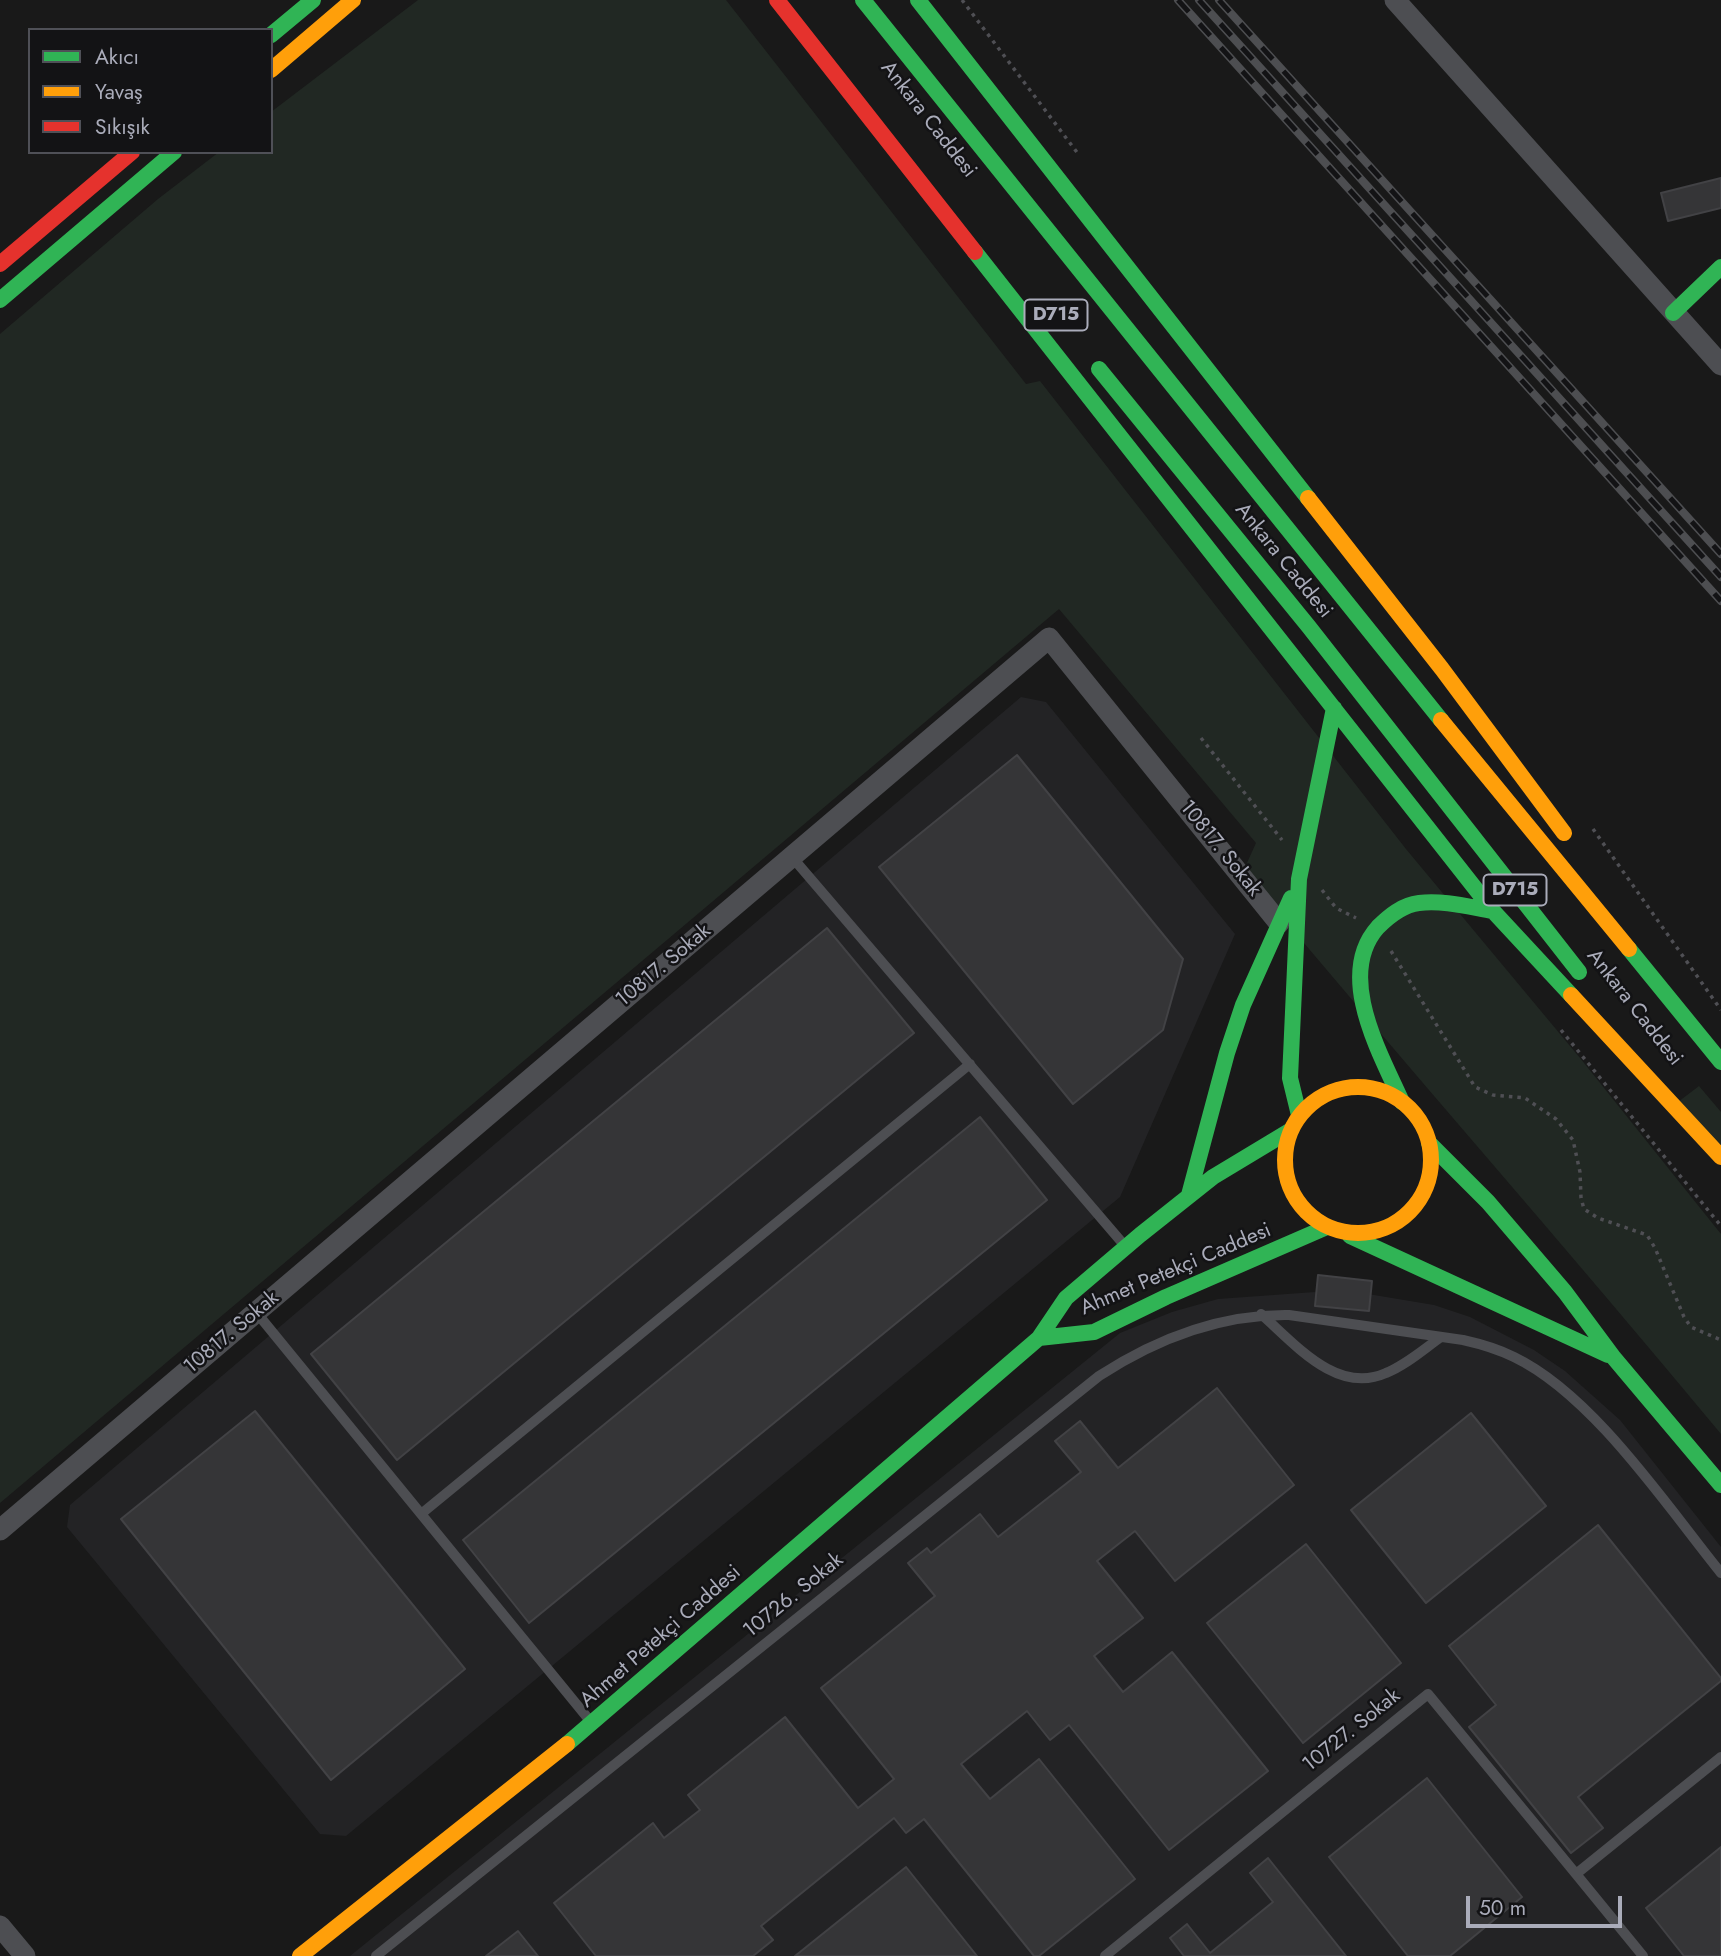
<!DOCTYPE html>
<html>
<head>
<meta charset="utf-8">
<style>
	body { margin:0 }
	#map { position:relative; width:1721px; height:1956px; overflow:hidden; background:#191919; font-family:Jost,sans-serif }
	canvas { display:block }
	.legend { position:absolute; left:28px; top:28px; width:245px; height:126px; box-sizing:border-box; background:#131315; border:2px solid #4f5057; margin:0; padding:9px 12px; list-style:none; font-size:21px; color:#aaacba }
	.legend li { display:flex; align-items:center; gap:14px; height:35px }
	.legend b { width:35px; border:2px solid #4f5057 }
	.scale { position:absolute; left:1466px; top:1896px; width:156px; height:32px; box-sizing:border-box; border:4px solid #aaacba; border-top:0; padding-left:9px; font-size:21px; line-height:24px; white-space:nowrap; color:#aaacba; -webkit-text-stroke:5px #131315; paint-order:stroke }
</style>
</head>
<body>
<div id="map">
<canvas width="1721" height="1956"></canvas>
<ul class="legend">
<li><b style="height:9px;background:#30b455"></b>Akıcı</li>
<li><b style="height:9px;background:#ff9f0a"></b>Yavaş</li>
<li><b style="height:9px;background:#e5322d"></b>Sıkışık</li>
</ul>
<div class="scale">50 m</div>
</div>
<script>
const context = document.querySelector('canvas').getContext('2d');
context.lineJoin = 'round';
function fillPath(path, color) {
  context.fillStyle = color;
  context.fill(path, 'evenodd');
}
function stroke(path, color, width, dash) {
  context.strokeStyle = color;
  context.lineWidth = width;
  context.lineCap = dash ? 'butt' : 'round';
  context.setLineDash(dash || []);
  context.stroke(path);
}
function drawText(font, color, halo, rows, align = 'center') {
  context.font = font + ' Jost,sans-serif';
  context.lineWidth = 5;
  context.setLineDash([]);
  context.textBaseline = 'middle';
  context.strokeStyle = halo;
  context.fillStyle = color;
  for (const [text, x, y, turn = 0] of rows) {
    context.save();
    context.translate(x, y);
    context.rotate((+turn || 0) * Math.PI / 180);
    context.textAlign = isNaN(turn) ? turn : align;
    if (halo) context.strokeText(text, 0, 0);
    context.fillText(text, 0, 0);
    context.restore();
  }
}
fillPath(new Path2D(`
	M1021 697 1046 702 1235 934 1120 1197 346 1836 320 1834 67 1527 70 1505Z
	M1315 1292 1362 1293 1434 1305 1470 1317 1534 1350 1565 1371 1620 1420 1721 1547V1956H350L1120 1333 1172 1312 1218 1299Z`), '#232325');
fillPath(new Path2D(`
	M418 0H726L1026 384 1040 381 1406 849 1580 1058 1721 1234V1434C1567 1248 1407 1067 1252 881L1246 865 1256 843 1059 609 0 1503V334L158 199 219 152H271V112Z
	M1699 1086 1721 1112V1156L1678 1102Z`), '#212823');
const building = new Path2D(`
	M1721 178V208L1668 221 1661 193Z
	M1017 755 1183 959 1163 1030 1073 1104 879 867Z
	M827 928 914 1033 397 1460 311 1354Z
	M980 1117 1047 1200 529 1623 463 1540Z
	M1318 1275 1372 1281 1369 1311 1315 1306Z
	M1217 1388 1294 1485 1175 1581 1135 1531 1097 1561 1143 1618 1094 1656 1123 1692 1172 1652 1268 1771 1169 1850 1069 1725 1050 1740 1027 1711 961 1764 990 1799 1039 1759 1135 1879 1039 1956H1034L924 1819 906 1833 894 1818 761 1926 773 1940 753 1956H596L554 1903 653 1823 664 1838 700 1810 688 1795 785 1717 858 1808 894 1779 821 1688 935 1596 908 1563 927 1548 931 1553 980 1514 998 1537 1081 1472 1055 1441 1080 1421 1118 1468Z
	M255 1411 465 1669 331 1780 121 1519Z
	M1471 1413 1546 1506 1426 1603 1351 1510Z
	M1598 1525 1721 1678V1681L1578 1797 1603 1828 1571 1853 1469 1727 1496 1705 1449 1646Z
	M1306 1544 1401 1663 1303 1743 1207 1623Z
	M1427 1778 1522 1897 1450 1956H1408L1329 1857Z
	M1721 1847V1956H1684L1646 1908Z
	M1268 1858 1346 1956H1184L1170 1938 1187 1924 1210 1953 1273 1902 1250 1873Z
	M906 1867 977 1956H795Z
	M518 1931 538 1956H486Z`);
fillPath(building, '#353537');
stroke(building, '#424245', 2);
stroke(new Path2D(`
	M962 0 1079 155
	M1201 738 1282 840
	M1593 829 1721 1010
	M1322 890 1336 908 1356 918
	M1391 951 1475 1087 1493 1095 1525 1098 1556 1119 1573 1140 1580 1172 1581 1198 1584 1209 1598 1218 1647 1235 1655 1248 1684 1317 1691 1327 1721 1340
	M1561 1030 1721 1226`), '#4f4f54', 3.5, [3.5, 5]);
stroke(new Path2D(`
	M792 857 1125 1246
	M256 1312 591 1722
	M1261 1314C1295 1344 1337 1395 1386 1373 1406 1365 1424 1349 1441 1337
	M421 1514 970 1064
	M1576 1874 1643 1956
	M376 1956 1099 1376C1156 1339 1221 1314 1289 1315L1463 1340C1481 1344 1498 1349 1514 1357 1593 1395 1666 1505 1721 1573
	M1105 1956 1428 1694 1576 1874 1721 1757`), '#4d4e52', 10);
stroke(new Path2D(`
	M1395 0 1721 365
	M0 1530 1049 638 1279 923
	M0 1926 25 1956`), '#4d4e52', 21);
stroke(new Path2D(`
	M863 0 1441 720
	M918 0 1308 498
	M271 35 313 0
	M975 252 1493 911 1571 995
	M0 300 174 152
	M1673 313 1721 267
	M1099 369 1309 627 1579 972
	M1629 949 1721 1062
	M1402 1102C1380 1053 1335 975 1378 927 1389 916 1402 905 1419 903 1443 900 1469 907 1493 911
	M1299 1115 1290 1078 1299 879 1334 708
	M1429 1143 1488 1202 1565 1292 1614 1358 1721 1485
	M1189 1195 1227 1053 1243 1005 1291 898
	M1350 1236 1608 1355
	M1039 1338 1094 1332 1166 1297 1327 1227
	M567 1744 1039 1338 1066 1298 1140 1235 1213 1177 1291 1130`), '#30b455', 16);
stroke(new Path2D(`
	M271 70 353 0
	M1308 498 1442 669 1564 833
	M1441 720 1629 949
	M1571 995 1721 1157
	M1285 1160a73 73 0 1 1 146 0a73 73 0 1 1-146 0Z
	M300 1956 567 1744`), '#ff9f0a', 16);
stroke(new Path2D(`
	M777 0 975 252
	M0 264 132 152`), '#e5322d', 16);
const rail = new Path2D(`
	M1178 0 1721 601
	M1199 0 1721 577
	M1219 0 1721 554`);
stroke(rail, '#4d4e51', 8);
stroke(rail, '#131315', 5, [16]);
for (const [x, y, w] of [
	[1056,315,63],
	[1515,890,63]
]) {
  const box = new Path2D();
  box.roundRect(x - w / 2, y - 15.5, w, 31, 5);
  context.fillStyle = '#131315';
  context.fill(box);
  stroke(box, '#aaacba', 2);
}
drawText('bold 19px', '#aaacba', null, [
	["D715",1056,315],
	["D715",1515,890]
]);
drawText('21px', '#aaacba', '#131315', [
	["Ankara Caddesi",928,120,52],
	["Ankara Caddesi",1283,561,51],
	["10817. Sokak",1220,849,51],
	["10817. Sokak",664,966,-40],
	["Ankara Caddesi",1634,1008,52],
	["Ahmet Petekçi Caddesi",1176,1270,-23],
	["10817. Sokak",232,1333,-40],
	["10726. Sokak",794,1596,-39],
	["Ahmet Petekçi Caddesi",661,1637,-41],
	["10727. Sokak",1352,1731,-39]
]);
</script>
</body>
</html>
